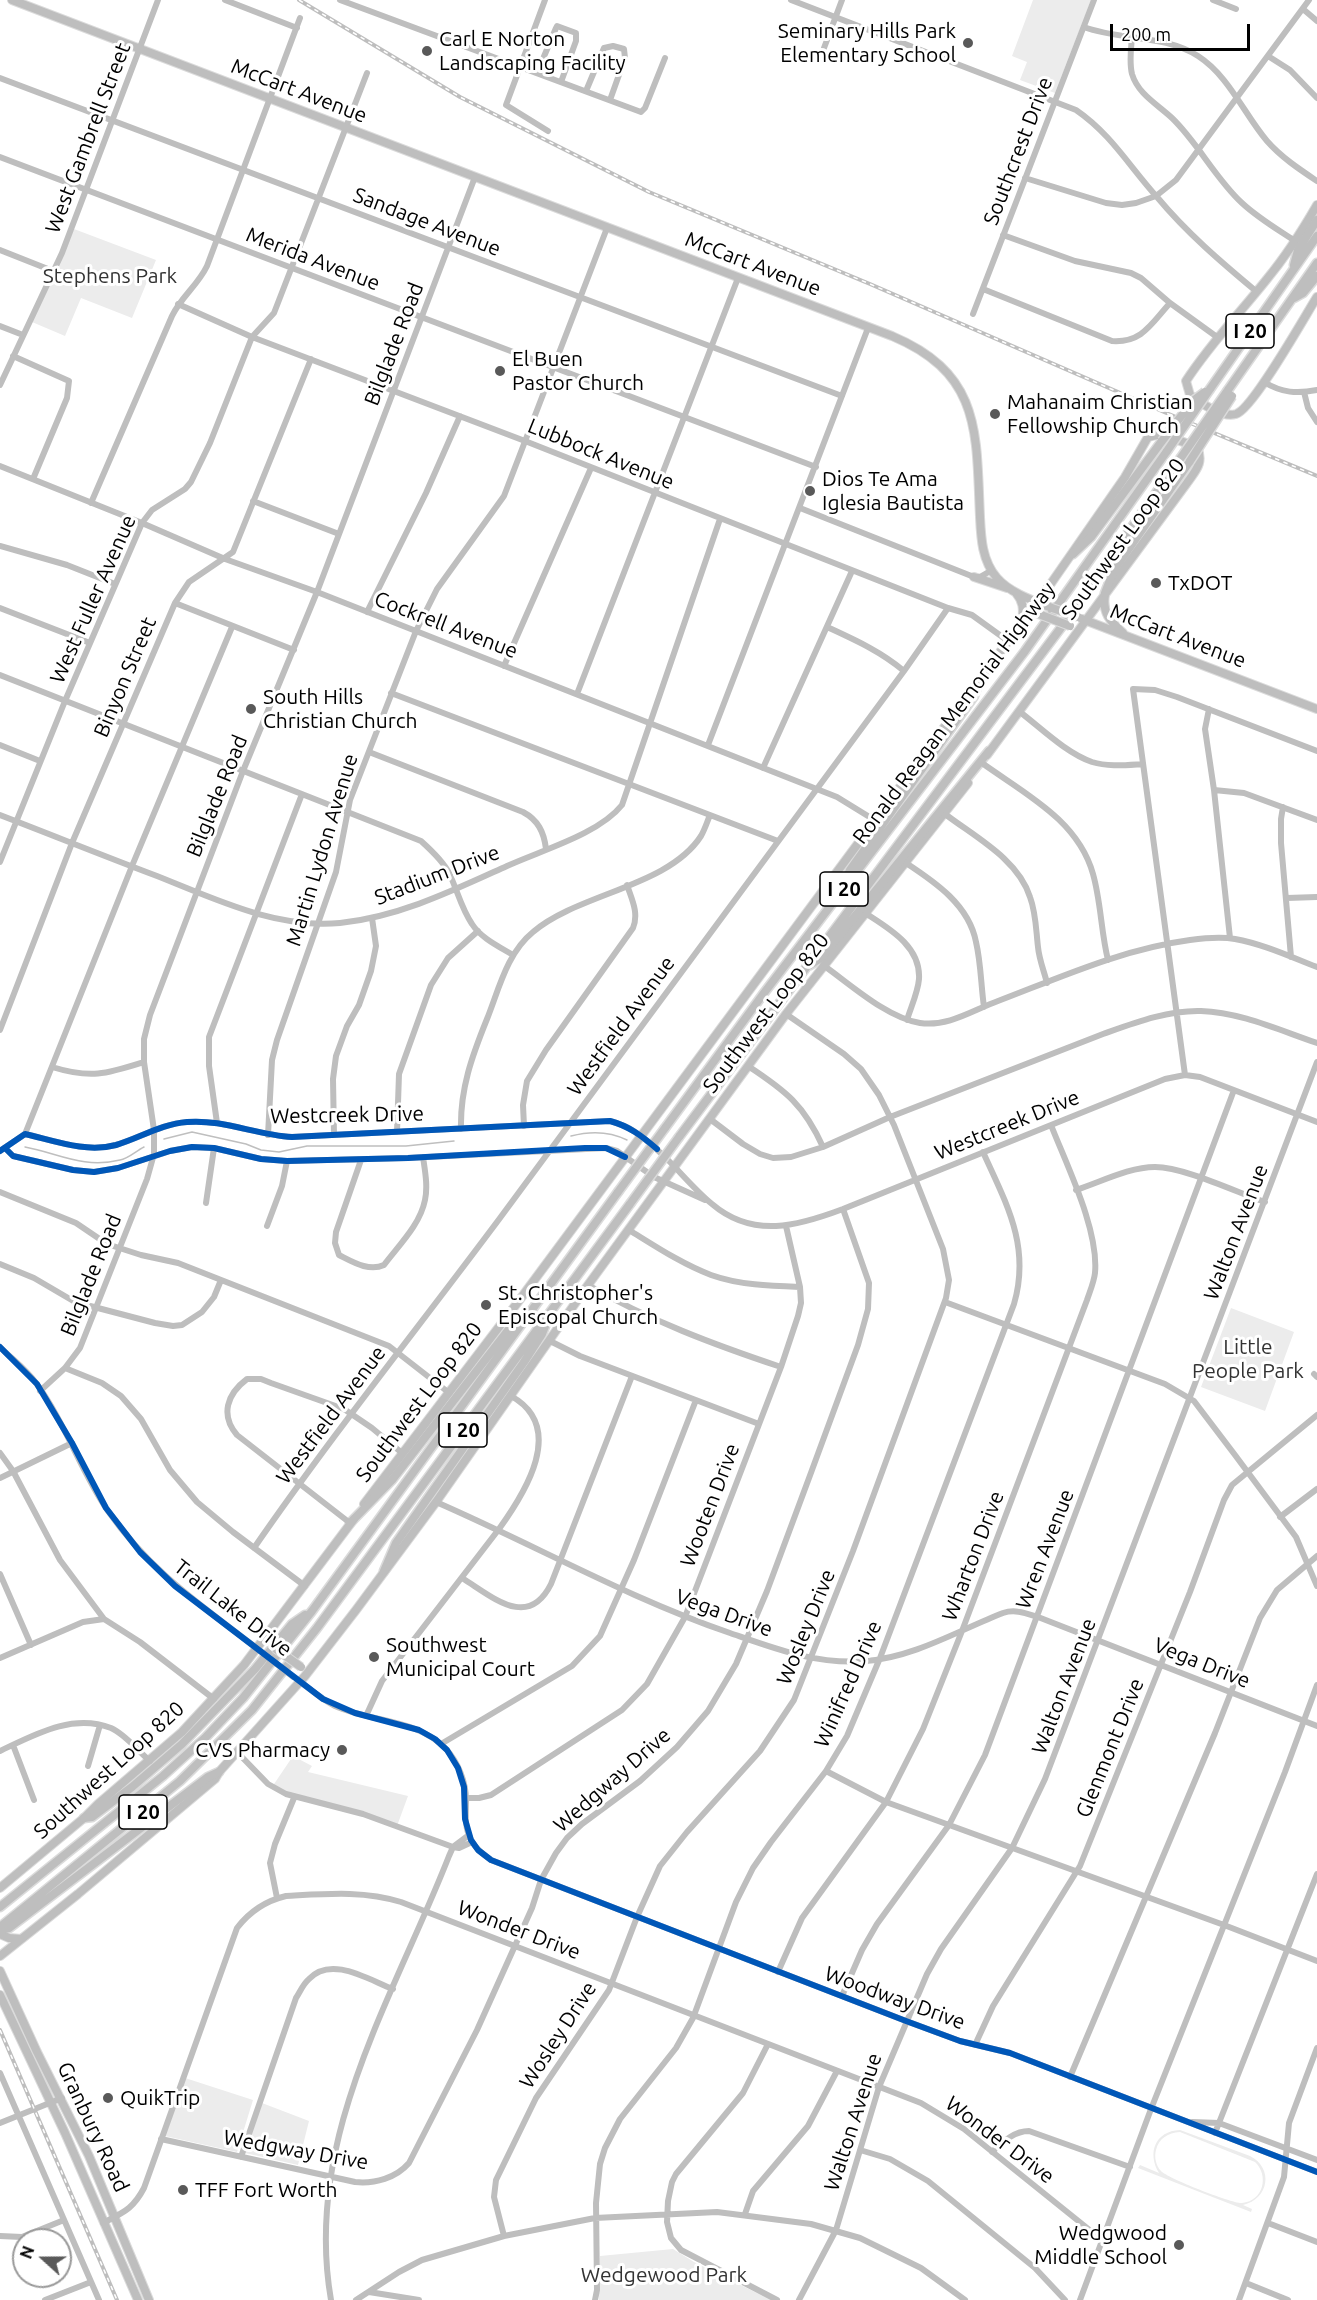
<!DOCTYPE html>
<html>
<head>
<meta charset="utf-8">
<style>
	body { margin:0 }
	#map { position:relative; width:1317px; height:2300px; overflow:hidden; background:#fff; font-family:Ubuntu,sans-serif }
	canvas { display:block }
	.north { position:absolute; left:12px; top:2228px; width:60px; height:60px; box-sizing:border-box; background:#fff; border:2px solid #999; border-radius:50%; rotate:291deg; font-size:16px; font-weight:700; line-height:24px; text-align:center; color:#000 }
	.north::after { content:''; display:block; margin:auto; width:21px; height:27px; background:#595959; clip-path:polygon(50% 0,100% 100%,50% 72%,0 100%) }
	.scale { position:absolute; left:1110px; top:24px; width:140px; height:27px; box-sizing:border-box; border:3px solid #000; border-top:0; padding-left:8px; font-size:18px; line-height:21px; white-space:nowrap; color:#000; -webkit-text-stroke:4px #fff; paint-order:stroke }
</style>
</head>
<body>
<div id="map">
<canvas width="1317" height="2300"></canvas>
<div class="north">N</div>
<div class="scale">200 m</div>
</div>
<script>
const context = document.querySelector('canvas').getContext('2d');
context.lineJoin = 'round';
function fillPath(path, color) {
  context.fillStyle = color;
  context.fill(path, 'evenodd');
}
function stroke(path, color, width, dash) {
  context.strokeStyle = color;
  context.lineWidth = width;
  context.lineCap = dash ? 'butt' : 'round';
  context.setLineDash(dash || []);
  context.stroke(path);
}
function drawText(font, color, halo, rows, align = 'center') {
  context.font = font + ' Ubuntu,sans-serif';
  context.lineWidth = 6;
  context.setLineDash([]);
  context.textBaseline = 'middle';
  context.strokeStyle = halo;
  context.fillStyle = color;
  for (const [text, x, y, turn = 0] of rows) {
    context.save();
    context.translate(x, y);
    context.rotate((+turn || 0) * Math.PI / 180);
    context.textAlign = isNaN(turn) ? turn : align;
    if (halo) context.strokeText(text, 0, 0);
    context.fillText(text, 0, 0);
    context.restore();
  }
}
fillPath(new Path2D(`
	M1033 0H1091L1055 93 1020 80 1027 62 1012 56Z
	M74 229 156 260 132 318 81 298 65 336 32 322Z
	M1231 1308 1294 1332 1265 1411 1201 1387Z
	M293 1756 312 1766 308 1772 408 1796 397 1826 272 1787Z
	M182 2077 253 2100 237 2152 165 2136Z
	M262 2103 309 2121 298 2165 245 2153Z
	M1180 2130 1250 2156C1274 2168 1269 2199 1243 2205L1252 2209 1251 2212 1138 2168 1140 2165 1159 2173C1147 2153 1155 2131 1180 2130ZM1180 2132 1255 2162C1269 2175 1264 2201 1242 2203 1233 2204 1167 2178 1161 2171 1156 2166 1154 2157 1156 2150 1159 2138 1168 2133 1180 2132Z
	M673 2249 694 2262 771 2300H599L600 2256Z`), '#ececec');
stroke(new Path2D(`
	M571 1136C590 1131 609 1131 627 1140
	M164 1139 192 1132 246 1144 261 1150 279 1152 307 1146H406L454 1141
	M25 1147C58 1153 83 1169 120 1160 128 1159 136 1151 144 1147`), '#bfbfbf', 1.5);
const major = new Path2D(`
	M12 0 892 336C982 374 976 433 980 517 981 538 982 561 997 578 1010 593 1034 601 1052 608
	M1317 205C1302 231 1286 256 1267 279 1240 313 1210 344 1186 381L1190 395C1203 404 1221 418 1236 414 1253 409 1305 316 1317 297
	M974 577 1007 588
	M1016 593C1023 601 1024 609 1022 620
	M1105 595C1102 613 1110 621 1123 633
	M1082 619 1317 709
	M364 1504 518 1302 1052 582 1125 477 1148 437 1161 434 1197 447C1204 463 1196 470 1187 483L987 755
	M0 1888 84 1818 98 1804 182 1732 244 1665 354 1519
	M0 1934 9 1938 21 1939
	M0 1956 78 1894 215 1779 219 1772 305 1676 356 1610 436 1502 588 1285 786 1014 968 783
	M0 1971 37 2052 89 2156 149 2300
	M0 1995 65 2133 138 2300`);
const highway = new Path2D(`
	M1294 265 1298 250 1317 220
	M1294 298 1303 293 1317 276
	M1210 389 1317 236
	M1228 390 1317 263
	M1073 554 1091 537 1162 441
	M1105 593 1114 570 1190 461
	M845 883 850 870 974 696 979 682
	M810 965 821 958 989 751
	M665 1128 764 993 1025 651 1167 451
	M679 1137 1060 629 1180 459
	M350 1523 392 1480 513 1324 524 1317
	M384 1571 396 1543 524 1362 542 1334 547 1321
	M84 1818 92 1817 132 1787 182 1744 255 1669 292 1624 305 1615
	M0 1907 163 1776 205 1738 243 1698 312 1611 618 1192
	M0 1927 180 1781 252 1710 317 1628 630 1204
	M0 1930 9 1928 208 1777 219 1772`);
stroke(major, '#dbdbdb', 10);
stroke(highway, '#dbdbdb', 11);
stroke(new Path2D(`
	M225 0 297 28
	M340 0 641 112 645 108 665 58
	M545 0 506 105 548 131
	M791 0 1076 110C1111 134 1129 166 1157 197 1187 233 1221 262 1257 292
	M1213 0 1236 9
	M1303 9 1317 21
	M1084 27C1121 41 1163 34 1198 56 1229 76 1244 114 1267 141 1281 157 1299 169 1317 181
	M1132 37C1131 49 1129 62 1132 74 1138 94 1157 104 1172 118 1198 143 1215 178 1242 203 1258 218 1277 229 1295 241
	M824 48 842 0
	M1268 56 1290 70 1317 98
	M537 73 556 28 557 26 576 33V41L561 82
	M0 78 842 396
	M586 91 604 48 613 46 624 49 625 58 610 100
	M0 157 816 467
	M1025 178 1106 203 1122 205 1136 203 1156 196 1176 180 1309 0
	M1003 235 1075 261 1131 273 1141 278 1170 303 1217 337
	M0 250 53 271
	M983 289 1112 341C1142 343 1151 324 1170 303
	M178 304 252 337 525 441 948 608 972 615 1008 641
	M973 314 1094 0
	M0 326 23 335
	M13 356 69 381 67 398 33 479
	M1264 382C1282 393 1297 394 1317 390
	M0 385 62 253 158 0
	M1304 392 1308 408 1317 422
	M0 466 142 523 225 559 317 592 837 797 876 821
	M253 501 339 534
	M91 503 172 316C181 297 198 285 207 266L300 18
	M800 508 974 577H980L992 570
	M0 546 67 565 115 584
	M175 603 294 650
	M0 608 90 643
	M367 612 426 493 460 416
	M827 627C855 640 880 651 904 671
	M504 666 591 468
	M0 675 421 841C431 850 443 861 449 873 457 889 461 908 472 924 481 938 498 946 513 955
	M391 693 778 841
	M577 694 738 278
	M1209 709 1205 729 1214 790 1230 938
	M1020 712C1041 728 1066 753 1092 762 1108 767 1126 765 1143 764
	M0 745 40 761
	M708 745 868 328
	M369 752 523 812C538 820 544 832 546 849
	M982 763C1025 794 1078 820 1093 874 1101 902 1101 932 1108 960
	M763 768 852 571
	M1214 790 1244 793 1317 820
	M1283 807 1281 819V843L1291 957
	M945 814C975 837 1018 859 1030 897 1036 913 1036 930 1038 947 1039 959 1044 971 1047 983
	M0 815C52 835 104 856 157 876 215 899 276 929 340 923 399 917 454 890 507 866 542 850 599 834 622 805L720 519
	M0 862 65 701 142 523 152 510 185 489 191 482 210 443 252 337 274 313 367 73
	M906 863C935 882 969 905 976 942 981 963 981 986 984 1007
	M1287 898 1317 897
	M865 913C888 928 921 946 919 979 918 992 911 1007 907 1020
	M823 965C850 984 887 1018 920 1023 949 1027 973 1010 998 1001 1061 977 1123 949 1190 940 1204 938 1220 936 1235 939 1263 944 1291 957 1317 967
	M0 1030 72 843 175 603 189 582 233 552 311 359
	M748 1066C786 1091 804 1105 823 1147
	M52 1067C91 1079 106 1074 144 1062
	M1185 1075 1133 689 1155 690 1177 697 1317 751
	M710 1119 743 1144 760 1154 773 1158 791 1157 823 1147 890 1117 1103 1034C1134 1023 1168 1010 1201 1011 1240 1012 1281 1031 1317 1043
	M217 1123 209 1066V1037L302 794
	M524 1126 523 1105 527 1081 546 1050 633 928C639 913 632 900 627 885
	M461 1129C460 1089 472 1056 487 1019 499 989 507 953 533 932 579 893 668 887 701 836 705 829 707 822 710 815
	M397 1132 399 1074 431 985 448 958 478 931
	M25 1134C55 1141 86 1153 116 1145 140 1138 161 1124 187 1122 223 1119 256 1135 292 1137L610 1121C634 1127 649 1142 667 1159 682 1174 696 1191 712 1204 753 1239 798 1226 843 1209L1165 1079 1185 1075 1200 1077 1317 1122
	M268 1135 272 1060 277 1040 336 872 350 800 416 631 437 589 504 496 607 228
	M334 1135 333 1079 336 1056 347 1026 359 1005 371 971 376 946 372 918
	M5 1148 13 1156 73 1170 94 1172 118 1168 170 1151 192 1147 214 1148 261 1159 287 1161 408 1158 606 1148 617 1151 654 1177 705 1200
	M0 1151 25 1134 132 866 232 627
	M361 1160 336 1232 335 1243 339 1255C353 1262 369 1272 384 1265 399 1245 420 1225 425 1200 428 1186 425 1171 423 1157
	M1076 1190C1101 1182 1129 1167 1155 1167 1184 1167 1236 1192 1265 1202
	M0 1192 76 1223 107 1244 141 1255 178 1263 389 1346 448 1392
	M206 1203 214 1148
	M267 1226 282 1186 287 1161
	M629 1230C655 1246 682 1264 711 1275 739 1285 770 1286 800 1287
	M0 1264 34 1278 75 1302 155 1323 173 1326 182 1325 202 1312 214 1297 221 1280
	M588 1285C648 1320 715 1345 781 1367
	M945 1302 1165 1384 1194 1401 1235 1455 1296 1537 1317 1586
	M550 1341 580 1356 759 1424
	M0 1347C12 1359 26 1369 36 1383 65 1422 81 1472 108 1511 152 1574 203 1606 263 1653
	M65 1368 102 1383 121 1396 141 1419 170 1470 197 1502 233 1532 305 1586
	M1314 1374 1317 1377
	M40 1391 65 1368 80 1348 147 1179 154 1154V1130L144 1062V1039L150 1015 243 771 317 592 475 177
	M0 1453 13 1471 60 1560 104 1619 140 1642 214 1699
	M0 1478 72 1443
	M436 1502C535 1545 628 1598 730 1633 776 1649 817 1665 866 1661 915 1657 959 1630 1003 1613 1015 1609 1025 1613 1038 1617L1317 1726
	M1280 1517 1317 1489
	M350 1523 237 1435C220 1415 227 1394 247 1379H261L271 1383 344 1409 372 1428 402 1453
	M254 1548C332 1435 418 1328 500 1218 635 1036 769 853 904 671L948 608
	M0 1574 31 1645
	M462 1578C493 1597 528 1630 551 1584L632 1376
	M0 1658 83 1622 104 1619
	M298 1680C310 1689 321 1699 335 1706 371 1722 418 1719 446 1749 458 1762 466 1782 466 1800 466 1814 464 1827 471 1840 476 1849 483 1854 491 1860L906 2021 960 2041 1010 2053 1317 2172
	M366 1716 382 1681 499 1529C525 1493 567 1427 511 1396
	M441 1744 572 1666 600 1636 634 1560 696 1400
	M13 1745 34 1800
	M0 1751C34 1735 72 1713 111 1728 125 1734 138 1751 150 1761
	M238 1753 268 1784 286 1794 363 1814 453 1847 459 1848 472 1842
	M88 1766 100 1725
	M826 1771 886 1802 1224 1925 1317 1961
	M466 1798H479L491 1795 622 1710 647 1684 685 1617 781 1367 798 1316 801 1303 800 1287 786 1226
	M277 1898 270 1863 275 1844 294 1798
	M778 1972 802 1918 886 1802 923 1729 962 1631 1087 1300C1090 1291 1094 1282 1095 1273 1099 1230 1067 1166 1051 1125
	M842 1996 862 1950 877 1924 949 1825 985 1755 1234 1090
	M768 2044 743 2093 676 2174 672 2182 668 2201 667 2222 671 2238 681 2250 777 2300
	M975 2045 993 2006 1080 1866 1190 1592 1224 1500 1232 1485 1317 1415
	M0 2073 99 2300
	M1070 2077 1215 1733 1260 1618 1277 1590 1317 1556
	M1192 2122 1219 2123 1317 2160
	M0 2123 62 2098
	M1215 2133 1317 1874
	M161 2139 355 2182C375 2184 396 2178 409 2163L477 2030 532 1908 541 1880 556 1853 567 1838 582 1824 640 1781 677 1747 708 1711 736 1664 767 1591 812 1470 858 1345 868 1309 869 1283 843 1209
	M860 2150 890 2159 928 2181 1035 2268 1065 2300
	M992 2152C1003 2142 1014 2131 1029 2131L1130 2167
	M241 2157 296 1998C300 1992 303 1984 309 1979 331 1955 369 1980 393 1989
	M745 2214 753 2191 808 2126 837 2071
	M103 2223C124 2212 133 2209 144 2188L237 1928C250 1911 265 1901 286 1896 324 1894 363 1890 401 1902L921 2103 964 2129 1102 2240
	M1268 2223 1317 2242
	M0 2236 22 2237 64 2220
	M504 2236 494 2197 496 2180 536 2098 609 1990 637 1917 660 1866 687 1832 760 1751 794 1700 853 1551 946 1298 949 1280 943 1249 894 1125 879 1095 861 1069 844 1054 786 1014
	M1246 2283 1288 2300
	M369 2292 419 2300
	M45 2300 91 2282
	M331 2300C303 2139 393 1999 449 1856L453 1847 469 1835
	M356 2300 399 2272 422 2260 504 2236 595 2218 717 2212 811 2224 860 2238 921 2268 965 2300
	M595 2300 597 2290 596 2203 600 2164 605 2148 620 2119 676 2048 693 2018 736 1902 753 1868 771 1842 826 1771 847 1736 880 1658 1014 1304C1031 1246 1006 1203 983 1152
	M799 2300 836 2230 879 2087 927 1974 941 1949 1012 1848 1045 1779 1317 1062
	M1080 2300 1151 2109 1285 1772 1317 1685
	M1239 2300 1284 2177 1289 2123 1317 2048`), '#bebebe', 6);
stroke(major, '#bebebe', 8);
stroke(highway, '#bebebe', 8);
const rail = new Path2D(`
	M299 0 460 97 649 192 870 284 1164 412 1317 476
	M0 2030 117 2300`);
stroke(rail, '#bebebe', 4);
stroke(rail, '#fff', 1.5, [4.5]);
const majorBridge = new Path2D(`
	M1052 608 1078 617
	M1036 613 1070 626
	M273 1644 276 1649 301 1667`);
const highwayBridge = new Path2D(`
	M1162 441 1193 401 1205 392
	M1167 451 1210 389
	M1180 459 1228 390
	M1190 461 1232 396
	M618 1192 665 1128
	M630 1204 679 1137`);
stroke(majorBridge, '#dbdbdb', 10, []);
stroke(highwayBridge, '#dbdbdb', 11, []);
stroke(new Path2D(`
	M263 1653 293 1677`), '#bebebe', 6);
stroke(majorBridge, '#bebebe', 8);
stroke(highwayBridge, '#bebebe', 8);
stroke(new Path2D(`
	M5 1148 13 1156 73 1170 94 1172 118 1168 170 1151 192 1147 214 1148 261 1159 287 1161 408 1158 585 1148H606L625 1157
	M0 1151 25 1134C55 1141 86 1153 116 1145 140 1138 161 1124 187 1122 223 1119 256 1135 292 1137L610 1121C629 1126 642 1136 657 1149
	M0 1347 37 1384 72 1443 106 1508 140 1552 175 1586 323 1699 355 1713 419 1730 435 1739 447 1750 458 1768 464 1787 465 1819 471 1840 478 1850 491 1860 906 2021 960 2041 1010 2053 1317 2172`), '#0057b8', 6);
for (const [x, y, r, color] of [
	[968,43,6,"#595959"],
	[427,51,6,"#595959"],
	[500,371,6,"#595959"],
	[995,414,6,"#595959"],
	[810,491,6,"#595959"],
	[1156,583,6,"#595959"],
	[251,709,6,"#595959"],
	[486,1305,6,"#595959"],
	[374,1657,6,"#595959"],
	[342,1750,6,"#595959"],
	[108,2098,6,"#595959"],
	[183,2190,6,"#595959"],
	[1179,2245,6,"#595959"]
]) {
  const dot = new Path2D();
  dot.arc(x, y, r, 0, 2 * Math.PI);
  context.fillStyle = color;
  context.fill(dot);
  stroke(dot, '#fff', 2);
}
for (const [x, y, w] of [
	[1250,331,48],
	[844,889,48],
	[463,1430,48],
	[143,1812,48]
]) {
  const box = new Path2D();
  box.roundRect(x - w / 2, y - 17, w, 34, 4.5);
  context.fillStyle = '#fff';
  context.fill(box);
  stroke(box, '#000', 1.5);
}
drawText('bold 20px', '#000', null, [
	["I 20",1250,331],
	["I 20",844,889],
	["I 20",463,1430],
	["I 20",143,1812]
]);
drawText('21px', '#000', '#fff', [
	["Seminary Hills Park",956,31,"right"],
	["Elementary School",956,55,"right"],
	["Carl E Norton",439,39],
	["Landscaping Facility",439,63],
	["El Buen",512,359],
	["Pastor Church",512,383],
	["Mahanaim Christian",1007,402],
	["Fellowship Church",1007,426],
	["Dios Te Ama",822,479],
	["Iglesia Bautista",822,503],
	["TxDOT",1168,583],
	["South Hills",263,697],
	["Christian Church",263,721],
	["St. Christopher's",498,1293],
	["Episcopal Church",498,1317],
	["Southwest",386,1645],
	["Municipal Court",386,1669],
	["CVS Pharmacy",330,1750,"right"],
	["QuikTrip",120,2098],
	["TFF Fort Worth",195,2190],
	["Wedgwood",1167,2233,"right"],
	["Middle School",1167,2257,"right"]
], 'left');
drawText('21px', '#000', '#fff', [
	["McCart Avenue",299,91,21],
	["West Gambrell Street",88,138,-69],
	["Southcrest Drive",1018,151,-69],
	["Sandage Avenue",427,222,21],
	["Merida Avenue",313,259,21],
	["McCart Avenue",753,264,21],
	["Bilglade Road",394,344,-69],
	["Lubbock Avenue",601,454,22],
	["Southwest Loop 820",1123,539,-54],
	["West Fuller Avenue",93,599,-66],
	["Cockrell Avenue",446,625,21],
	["McCart Avenue",1178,636,21],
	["Binyon Street",125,677,-67],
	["Ronald Reagan Memorial Highway",954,713,-53],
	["Bilglade Road",217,796,-68],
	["Martin Lydon Avenue",322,850,-73],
	["Stadium Drive",437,875,-21],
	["Southwest Loop 820",766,1013,-53],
	["Westfield Avenue",621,1026,-54],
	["Westcreek Drive",347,1115,-1],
	["Westcreek Drive",1007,1125,-22],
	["Walton Avenue",1236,1232,-69],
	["Bilglade Road",91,1275,-68],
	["Southwest Loop 820",419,1402,-53],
	["Westfield Avenue",331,1415,-53],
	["Wooten Drive",710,1505,-69],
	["Wren Avenue",1045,1549,-69],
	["Wharton Drive",973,1556,-69],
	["Trail Lake Drive",233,1608,38],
	["Vega Drive",724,1613,20],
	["Wosley Drive",806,1627,-68],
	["Vega Drive",1202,1663,22],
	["Winifred Drive",848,1684,-66],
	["Walton Avenue",1064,1686,-69],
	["Glenmont Drive",1110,1748,-68],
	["Southwest Loop 820",109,1770,-42],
	["Wedgway Drive",612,1780,-41],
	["Wonder Drive",519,1930,21],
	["Woodway Drive",895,1998,20],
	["Wosley Drive",558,2035,-57],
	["Walton Avenue",853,2122,-72],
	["Granbury Road",93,2127,65],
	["Wonder Drive",1000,2140,37],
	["Wedgway Drive",296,2150,10]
]);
drawText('21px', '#333', '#fff', [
	["Stephens Park",110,276],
	["Little",1248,1347],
	["People Park",1248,1371],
	["Wedgewood Park",664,2275]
]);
</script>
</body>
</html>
